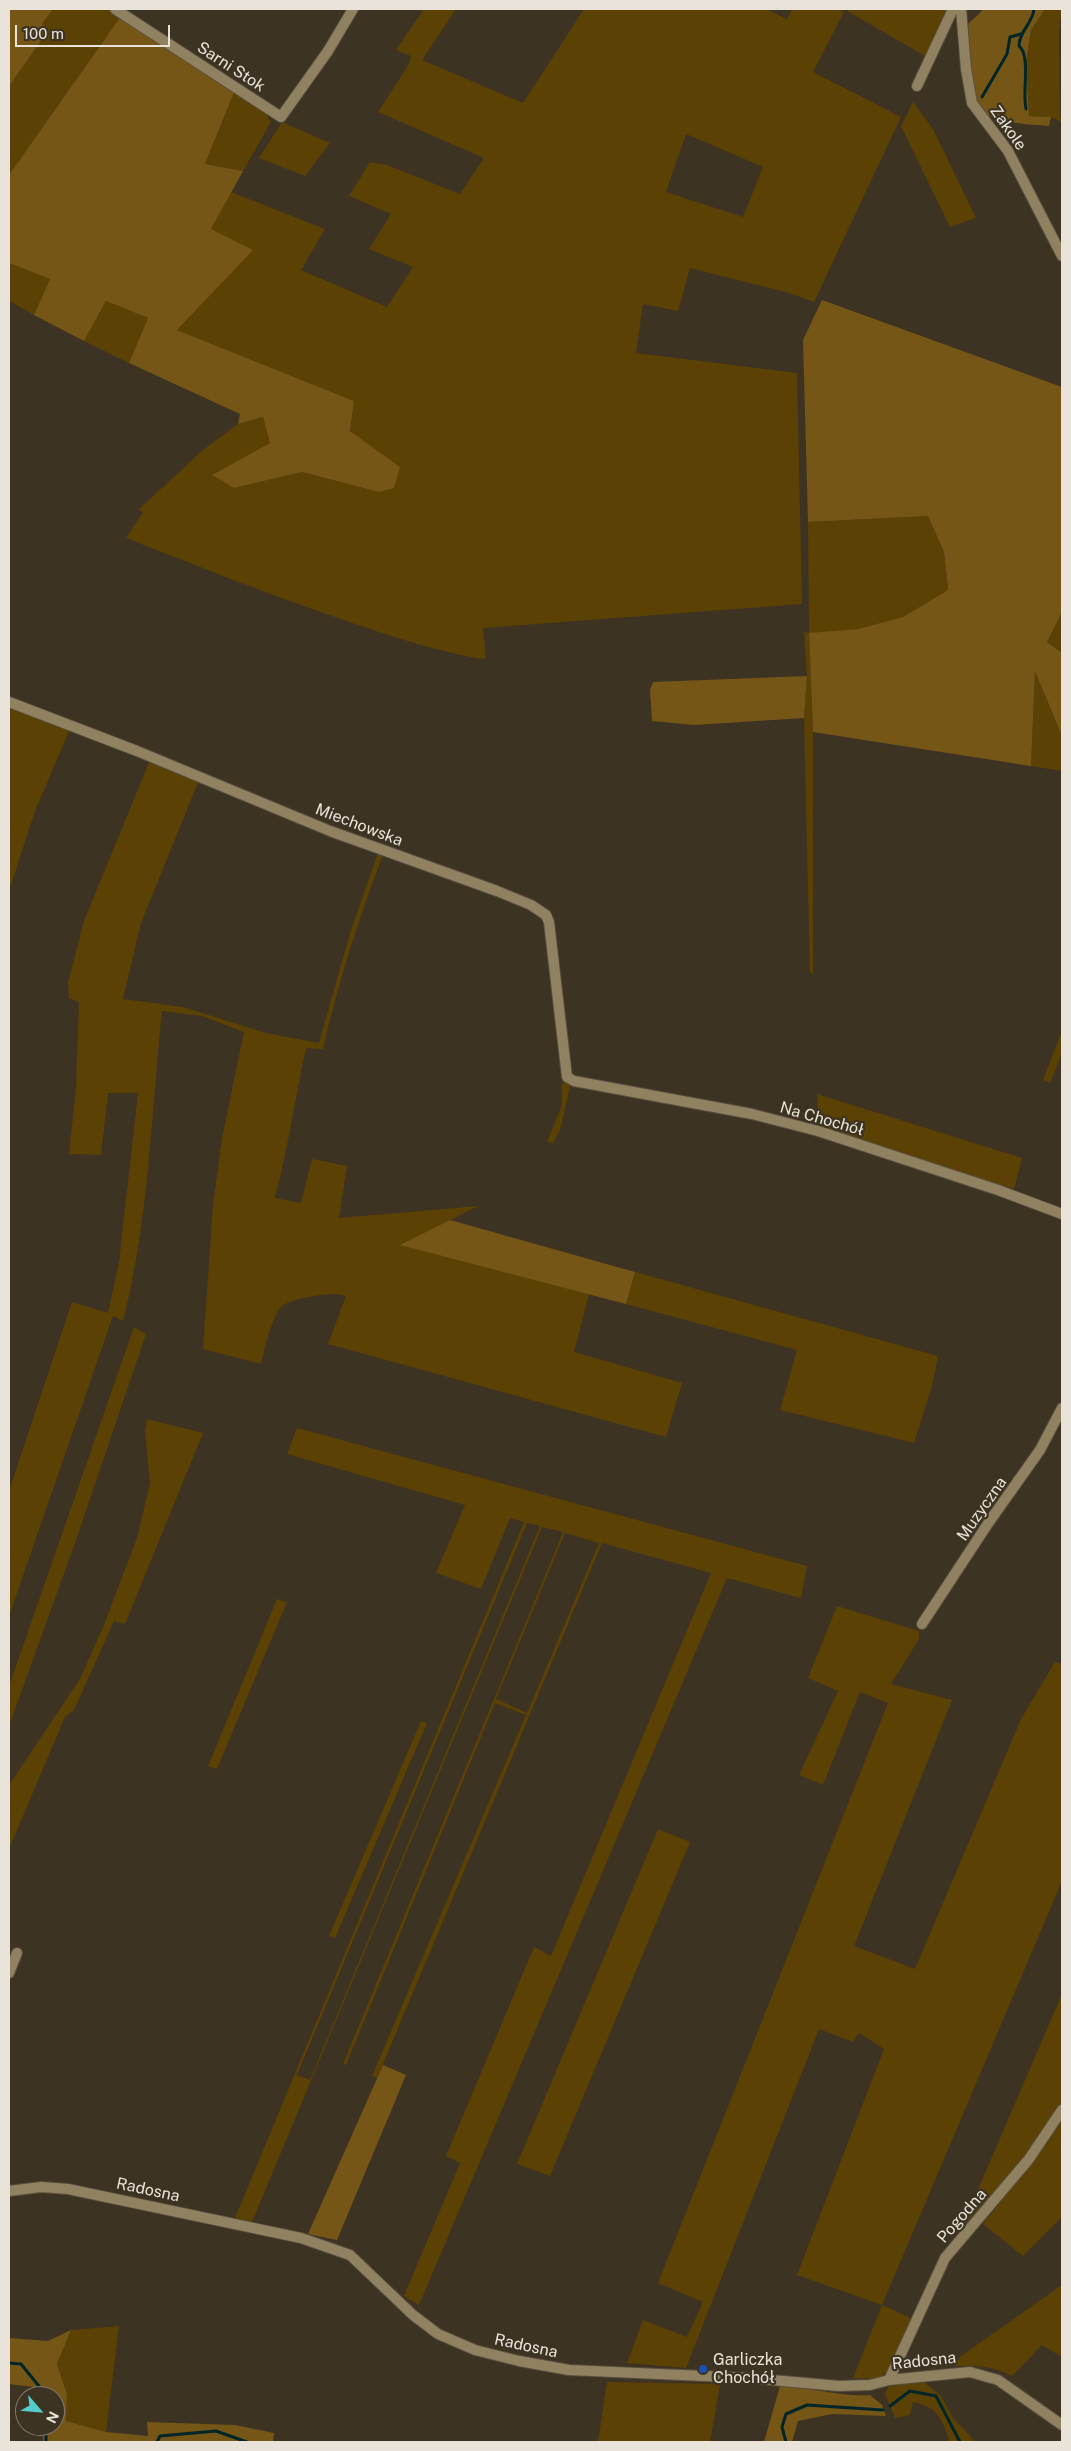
<!DOCTYPE html>
<html>
<head>
<meta charset="utf-8">
<style>
	body { margin:0 }
	#map { position:relative; width:1071px; height:2451px; overflow:hidden; background:#3d3322; font-family:"Public Sans",sans-serif }
	canvas { display:block }
	.frame { position:absolute; inset:0; border:10px solid #e9e3d9; pointer-events:none }
	.north { position:absolute; left:15px; top:2386px; width:50px; height:50px; box-sizing:border-box; background:#3d3322; border:1px solid #82796b; border-radius:50%; rotate:117deg; font-size:14px; font-weight:700; line-height:20px; text-align:center; color:#e9e3d9 }
	.north::after { content:''; display:block; margin:auto; width:18px; height:22px; background:#53cdcb; clip-path:polygon(50% 0,100% 100%,50% 72%,0 100%) }
	.scale { position:absolute; left:15px; top:25px; width:155px; height:22px; box-sizing:border-box; border:2px solid #e9e3d9; border-top:0; padding-left:6px; font-size:15px; line-height:18px; white-space:nowrap; color:#e9e3d9; -webkit-text-stroke:4px #3d3322; paint-order:stroke }
</style>
</head>
<body>
<div id="map">
<canvas width="1071" height="2451"></canvas>
<div class="frame"></div>
<div class="north">N</div>
<div class="scale">100 m</div>
</div>
<script>
const context = document.querySelector('canvas').getContext('2d');
context.lineJoin = 'round';
function fillPath(path, color) {
  context.fillStyle = color;
  context.fill(path, 'evenodd');
}
function stroke(path, color, width, dash) {
  context.strokeStyle = color;
  context.lineWidth = width;
  context.lineCap = dash ? 'butt' : 'round';
  context.setLineDash(dash || []);
  context.stroke(path);
}
function drawText(font, color, halo, rows, align = 'center') {
  context.font = font + ' "Public Sans",sans-serif';
  context.lineWidth = 4.5;
  context.setLineDash([]);
  context.textBaseline = 'middle';
  context.strokeStyle = halo;
  context.fillStyle = color;
  for (const [text, x, y, turn = 0] of rows) {
    context.save();
    context.translate(x, y);
    context.rotate((+turn || 0) * Math.PI / 180);
    context.textAlign = isNaN(turn) ? turn : align;
    if (halo) context.strokeText(text, 0, 0);
    context.fillText(text, 0, 0);
    context.restore();
  }
}
fillPath(new Path2D(`
	M53 9H109L121 16 9 175V86L48 31 42 24Z
	M424 9H456L422 60 523 103 584 9H766L787 19 792 9H839L844 12 813 72 901 117 814 302 786 292 690 268 678 311 643 304 636 353 797 373 802 604 483 628 486 658 481 659C431 650 384 634 335 617 265 593 195 565 126 538L143 512 138 510 203 450 238 424 263 417 271 443 212 475 234 488 302 472 379 492 399 467 350 431 354 401 177 330 252 250 211 229 231 192 325 229 301 270 387 307 413 267 369 249 391 214 349 196 370 162 387 165 460 194 484 158 378 112 409 64 411 56 396 50ZM686 134 763 167 743 217 666 192Z
	M848 9H949L927 57 847 11Z
	M1045 9H1062L1059 32 1060 116 1062 122 1051 117 1029 116 1026 63 1031 30Z
	M235 90 263 109 271 122 243 171 205 164Z
	M913 102 933 129 976 218 950 227 901 126Z
	M282 122 330 143 305 176 259 158Z
	M9 263 50 279 34 315 9 301Z
	M106 301 148 318 129 363 84 341Z
	M928 516 944 552 948 590 903 617 858 629 809 634 813 732V974L810 973 804 718 807 676 804 632 809 633 808 522Z
	M1062 612V653L1047 642Z
	M1035 670 1062 736V771L1031 766Z
	M9 705 70 729 35 811 9 891Z
	M150 760 199 780 141 923 123 999 183 1007 266 1033 319 1043 351 930 378 853 383 854C359 919 338 982 323 1049L306 1048C295 1098 288 1149 275 1198L301 1203 312 1159 347 1166 339 1218 478 1206 401 1245 589 1294 574 1352 682 1383 666 1437 328 1344 346 1296C335 1291 293 1298 282 1306 273 1314 264 1351 261 1364L203 1349 213 1206 222 1138 244 1032 202 1016 162 1011C151 1114 149 1221 123 1321L113 1316 9 1616V1491L72 1302 108 1313 119 1262 138 1093H108L101 1155 69 1154 76 1088 79 1002 69 998 68 983 84 921Z
	M1062 1030V1053L1050 1083 1043 1080Z
	M562 1083H571L560 1130 553 1143 547 1142 562 1105Z
	M817 1094 1022 1158 1014 1189 819 1129Z
	M635 1272 938 1356 932 1386 914 1443 780 1410 797 1350 626 1304Z
	M134 1327 146 1334 75 1543 9 1726V1686Z
	M147 1419 203 1433 125 1624 114 1621 74 1710 65 1717 9 1849V1785L80 1679 104 1625 137 1538 150 1483 145 1432Z
	M297 1428 807 1566 801 1598 727 1578 419 2305 404 2296 460 2163 446 2156 534 1947 551 1956 711 1573 602 1543 377 2078 372 2076 526 1715 495 1703 346 2065 343 2064 563 1532 542 1527 252 2222 235 2218 524 1522 510 1518 481 1589 436 1573 465 1505 287 1454ZM527 1523 540 1526 310 2080 297 2075ZM565 1533 599 1543 527 1713 496 1699Z
	M277 1599 287 1602 217 1769 208 1766Z
	M837 1606 919 1631V1639L891 1684 952 1700 854 1946 915 1969 1021 1719 1055 1662 1062 1664V1881L882 2305 911 2318 888 2371 877 2379 853 2378 882 2305 797 2275 884 2049 859 2033 853 2042 819 2029 686 2368 627 2363 643 2320 687 2337 703 2302 658 2283 888 1703 860 1692 823 1785 799 1775 838 1691 808 1678Z
	M421 1721 427 1723 335 1938 329 1936Z
	M658 1829 690 1842 550 2176 517 2164Z
	M1062 1994V2103L1025 2157 961 2229Z
	M1062 2121V2217L1023 2256 983 2224 1041 2151Z
	M1062 2285V2357L1042 2345 1012 2376C994 2366 975 2365 954 2366L961 2356Z
	M119 2326 106 2432 66 2421 67 2394 57 2364 71 2330Z
	M607 2382 720 2384 710 2442H598Z
	M924 2382 941 2396 953 2418 976 2442H950C942 2420 939 2407 913 2402L910 2415 895 2418 885 2394 889 2386Z`), '#5c4104');
fillPath(new Path2D(`
	M9 9H53L42 24 48 31 9 86Z
	M984 9H1045L1031 30 1026 63 1029 116 1051 117 1049 126C1028 124 1004 124 985 113 968 104 970 44 968 24Z
	M121 16 235 90 205 164 243 171 211 229 253 250 177 330 354 401 350 431 400 467 394 488 379 492 302 472 234 488 212 475 270 443 263 417 238 424 240 414 129 363 148 318 106 301 84 341 34 315 50 279 9 263V175Z
	M822 300 1062 387V612L1047 642 1062 653V736L1035 671 1031 766 813 732 809 633 858 629 903 617 948 590 944 552 928 516 808 522 803 340Z
	M807 676 804 718 694 725 652 721 650 690 653 682Z
	M450 1220 635 1272 626 1304 400 1245Z
	M383 2065 406 2075 337 2240 308 2234Z
	M71 2330 57 2364 67 2394 66 2421 106 2432 148 2436 147 2422 235 2425 274 2433 273 2442H43V2426H55V2396H39L34 2387 9 2384V2338L48 2341Z
	M780 2386C810 2387 840 2397 870 2395L882 2405 886 2416 832 2414 798 2421 792 2442H764Z`), '#765616');
stroke(new Path2D(`
	M982 97 1007 54 1010 37 1021 34
	M1026 109C1022 93 1031 55 1019 46 1019 31 1033 23 1034 9
	M9 2363 21 2364 47 2396
	M890 2406 910 2391 936 2396 960 2442
	M46 2442V2426
	M157 2442 160 2436 216 2431 247 2442
	M786 2442 782 2427 786 2414 807 2405 883 2410`), '#002629', 3);
const minor = new Path2D(`
	M115 9 281 117 328 51 353 9
	M961 9 966 69 972 103 1008 151 1062 256
	M917 86 953 9
	M9 702 137 751 330 831 497 891 531 905 546 915 549 922 567 1077 574 1081 752 1114 818 1131 998 1190 1062 1214
	M922 1624 989 1522 1040 1450 1062 1408
	M9 1973 17 1953
	M9 2191 41 2187 68 2189 301 2238 350 2255 413 2315 438 2334 475 2350 519 2361 569 2370 749 2378 839 2386 870 2385 889 2380 970 2372 998 2380 1062 2425
	M889 2380 945 2258 1029 2159 1062 2110`);
stroke(minor, '#594f3f', 12);
stroke(minor, '#908261', 10);
for (const [x, y, r, color] of [
	[703,2369,5,"#1a4fb4"]
]) {
  const dot = new Path2D();
  dot.arc(x, y, r, 0, 2 * Math.PI);
  context.fillStyle = color;
  context.fill(dot);
  stroke(dot, '#3d3322', 2);
}
drawText('16px', '#e9e3d9', '#3d3322', [
	["Sarni Stok",231,67,33],
	["Zakole",1008,128,55],
	["Miechowska",359,825,21],
	["Na Chochół",822,1119,16],
	["Muzyczna",982,1509,-55],
	["Radosna",148,2190,12],
	["Pogodna",962,2216,-49],
	["Radosna",526,2346,12],
	["Radosna",924,2361,-6]
]);
drawText('16px', '#e9e3d9', '#3d3322', [
	["Garliczka",713,2360],
	["Chochół",713,2378]
], 'left');
</script>
</body>
</html>
